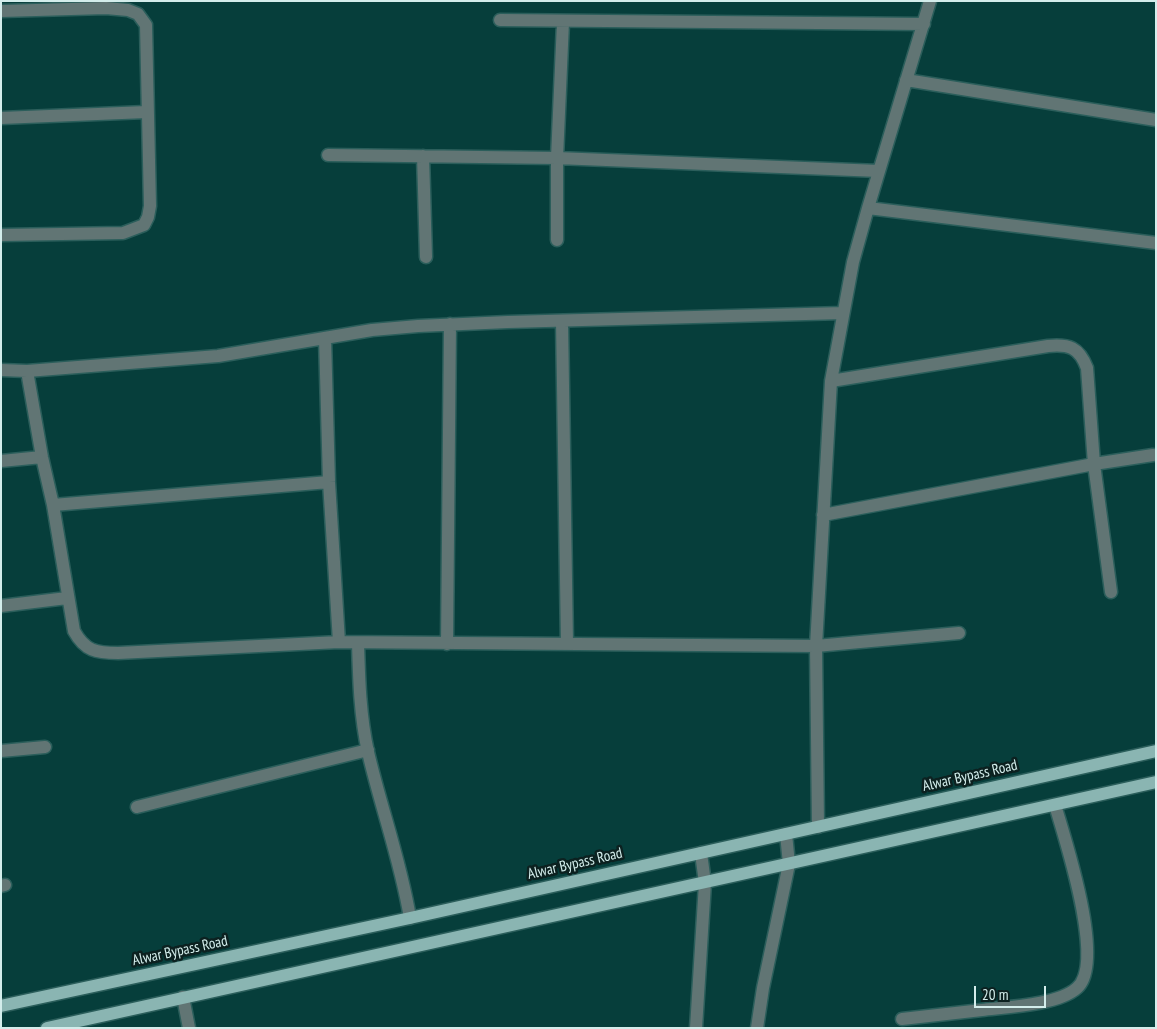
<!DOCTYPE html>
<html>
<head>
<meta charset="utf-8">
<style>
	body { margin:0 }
	#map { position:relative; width:1157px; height:1029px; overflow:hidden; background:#063e3b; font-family:"PT Sans Narrow",sans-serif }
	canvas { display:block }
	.frame { position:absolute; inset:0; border:2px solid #d3edeb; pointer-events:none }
	.scale { position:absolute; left:974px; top:986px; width:72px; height:22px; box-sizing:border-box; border:2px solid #d3edeb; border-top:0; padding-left:6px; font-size:15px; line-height:18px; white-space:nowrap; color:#d3edeb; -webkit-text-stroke:4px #0c2120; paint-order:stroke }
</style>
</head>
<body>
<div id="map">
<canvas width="1157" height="1029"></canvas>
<div class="frame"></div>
<div class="scale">20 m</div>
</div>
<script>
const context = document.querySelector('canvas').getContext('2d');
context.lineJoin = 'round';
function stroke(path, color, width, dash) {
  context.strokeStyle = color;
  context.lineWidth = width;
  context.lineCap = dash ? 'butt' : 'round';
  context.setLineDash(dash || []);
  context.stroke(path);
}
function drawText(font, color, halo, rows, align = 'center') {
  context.font = font + ' "PT Sans Narrow",sans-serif';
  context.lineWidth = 5;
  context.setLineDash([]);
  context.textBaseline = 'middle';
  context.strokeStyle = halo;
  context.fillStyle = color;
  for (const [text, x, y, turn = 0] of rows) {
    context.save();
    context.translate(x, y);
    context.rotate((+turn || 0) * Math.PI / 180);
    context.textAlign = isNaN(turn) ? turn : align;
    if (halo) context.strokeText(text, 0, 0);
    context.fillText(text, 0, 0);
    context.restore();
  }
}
const service = new Path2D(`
	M902 1019C929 1016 955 1013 982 1010 1007 1007 1058 1005 1077 988 1106 963 1065 839 1055 805`);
const minor = new Path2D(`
	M1 11 106 8 128 10 138 14 146 25 150 206 148 217 144 225 123 233 1 235
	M500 20 924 24
	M906 80 1156 120
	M1 118 146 112
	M328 155 557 158 879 171
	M423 156 426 257
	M868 208 1156 243
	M557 240V158L563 22
	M562 321 567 644
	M325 338 329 482 339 642
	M1 370 27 371 218 356 372 330 418 326 508 322 843 313
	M27 371 42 457 53 505 74 631C85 651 96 653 118 653L339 642 816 646 959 633
	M831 381 1048 346C1069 344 1079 347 1087 368L1094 464 1111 592
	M1 461 42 457
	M53 505 329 482
	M823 515 1094 464 1153 455
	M1 606 67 598
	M358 643C359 679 360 716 368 752 381 808 401 862 410 918
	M447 644 450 324
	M1 751 45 747
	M137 807 368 750
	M818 827 816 646 831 381 853 262 868 208 930 1
	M1 886 5 885
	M183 997 189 1028
	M757 1028 763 988 789 864 786 834`);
const tertiary = new Path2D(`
	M696 1028 705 883 701 853`);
const primary = new Path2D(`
	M1 1006 410 918 1156 751
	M47 1028C417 944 787 865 1156 782`);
stroke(service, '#2b5e5b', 15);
stroke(minor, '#2b5e5b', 15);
stroke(tertiary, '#2b5e5b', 15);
stroke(primary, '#2b5e5b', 15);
stroke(service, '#617574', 12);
stroke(minor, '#617574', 12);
stroke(tertiary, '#617574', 12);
stroke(primary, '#8ab5b2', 12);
drawText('15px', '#d3edeb', '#0c2120', [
	["Alwar Bypass Road",970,776,-13],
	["Alwar Bypass Road",575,864,-13],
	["Alwar Bypass Road",180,951,-12]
]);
</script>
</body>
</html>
